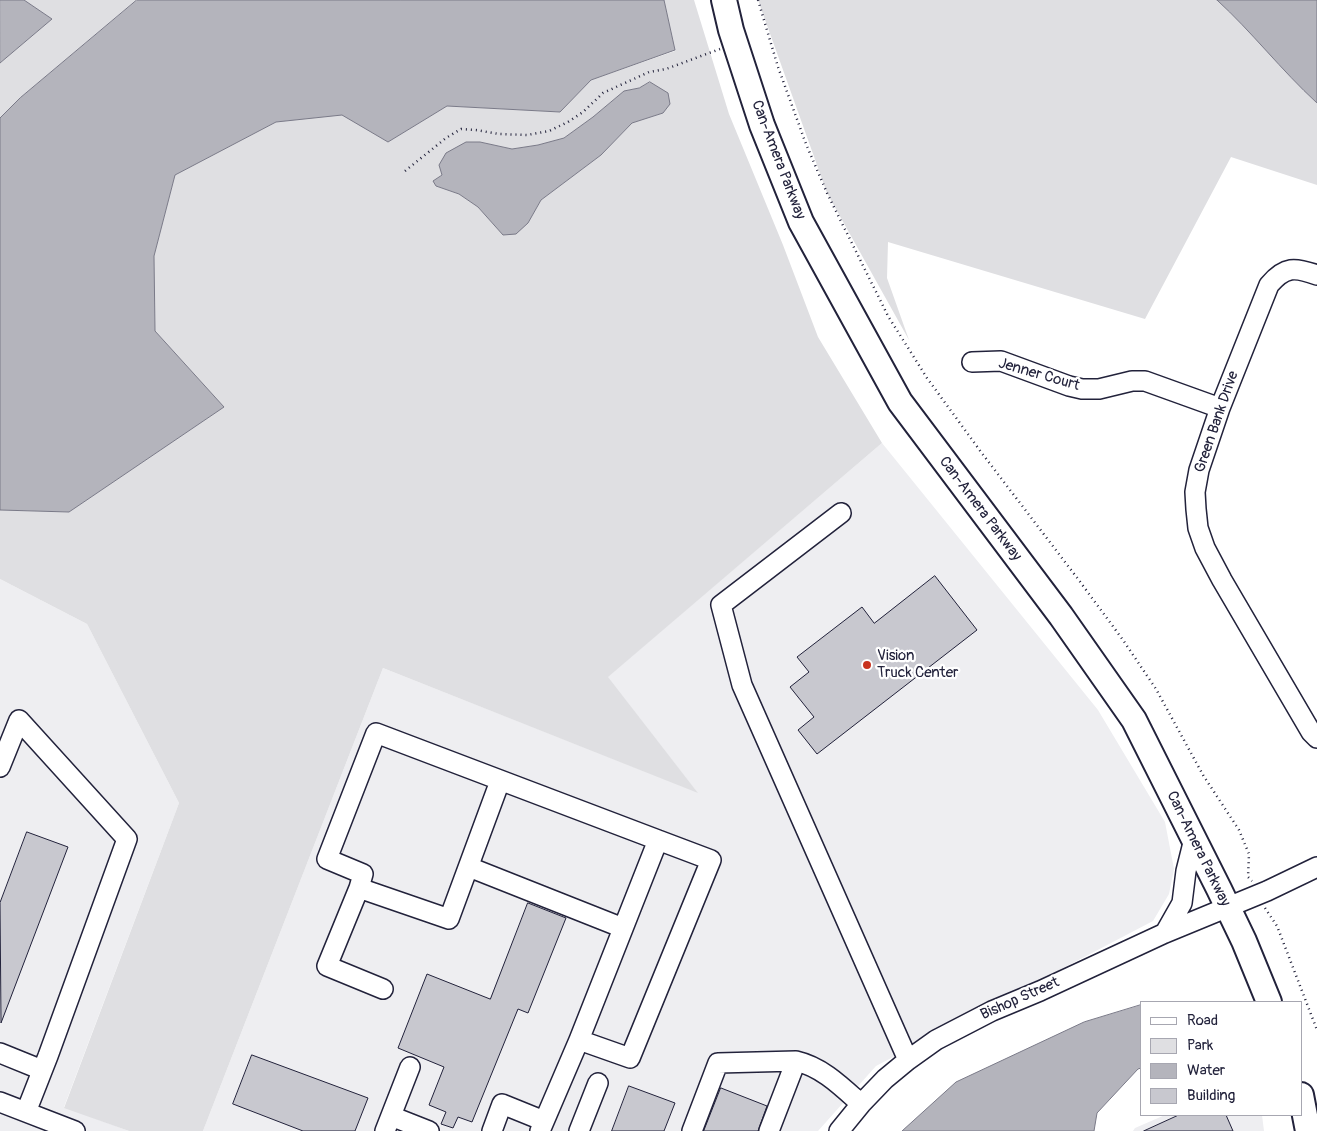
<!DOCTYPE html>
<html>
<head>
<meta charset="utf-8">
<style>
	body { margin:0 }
	#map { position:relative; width:1317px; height:1131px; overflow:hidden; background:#fff; font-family:Pangolin,sans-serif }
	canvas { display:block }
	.legend { position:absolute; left:1140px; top:1001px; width:162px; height:115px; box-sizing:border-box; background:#fff; border:1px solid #a7a7b1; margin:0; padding:6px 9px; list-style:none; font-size:15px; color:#22223b }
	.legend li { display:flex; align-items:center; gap:10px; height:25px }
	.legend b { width:25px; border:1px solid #a7a7b1 }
</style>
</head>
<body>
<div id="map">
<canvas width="1317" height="1131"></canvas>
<ul class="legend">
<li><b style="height:6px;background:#fff"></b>Road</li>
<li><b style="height:14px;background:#dfdfe2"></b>Park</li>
<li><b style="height:14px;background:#b4b4bc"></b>Water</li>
<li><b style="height:14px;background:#c8c8cf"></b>Building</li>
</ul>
</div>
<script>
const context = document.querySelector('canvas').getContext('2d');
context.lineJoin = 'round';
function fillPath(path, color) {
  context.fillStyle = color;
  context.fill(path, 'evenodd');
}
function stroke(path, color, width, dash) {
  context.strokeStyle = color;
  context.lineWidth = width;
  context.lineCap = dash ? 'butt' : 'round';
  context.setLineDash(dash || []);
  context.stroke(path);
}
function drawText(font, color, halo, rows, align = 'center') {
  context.font = font + ' Pangolin,sans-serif';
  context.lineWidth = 4.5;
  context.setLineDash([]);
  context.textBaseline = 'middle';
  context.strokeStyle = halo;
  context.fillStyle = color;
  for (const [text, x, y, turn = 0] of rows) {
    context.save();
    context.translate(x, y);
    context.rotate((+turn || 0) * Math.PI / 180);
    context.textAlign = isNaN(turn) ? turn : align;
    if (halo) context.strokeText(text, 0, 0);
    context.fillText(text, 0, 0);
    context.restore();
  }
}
fillPath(new Path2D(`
	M882 443 1098 710 1165 822 1174 869 1169 894 1153 921 876 1066 818 1131H203L383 668 697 792 607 677Z
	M0 579 87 624 179 803 64 1107 129 1131H0Z
	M1165 1115H1262L1264 1131H1133L1135 1128Z`), '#eeeef1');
fillPath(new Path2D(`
	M24 0H137L20 98 0 118V63L52 19Z
	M664 0H694L729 114 783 245 818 337 882 443 608 677 698 793 383 668 203 1131H129L64 1108 179 803 87 624 0 579V510L69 512 224 407 155 331 154 256 175 175 276 122 342 114 388 142 447 106 560 112 591 80 675 51ZM650 82 657 87 663 113 632 123 601 155 541 200 528 223 502 234 478 207 459 194 436 186 434 181 480 142 512 149 538 145 564 138 593 117 624 91 639 88Z
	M758 0H1217C1252 32 1281 70 1317 103V185L1231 157 1145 319 888 242 887 278 909 340 827 193Z`), '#dfdfe2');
const water = new Path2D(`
	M0 0H24L52 19 0 63Z
	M137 0H664L675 50 591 80 560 112 447 106 388 142 342 115 276 122 175 175 154 256 155 331 224 407 69 512 0 510V118L20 98Z
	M1217 0H1317V103C1281 70 1252 32 1217 0Z
	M650 82 668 93 670 104 663 113 632 123 601 155 541 200 528 223 516 234 503 235 478 207 459 194 436 186 433 181 442 175 439 165 446 153 466 142H480L512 149 538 145 564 138 593 117 624 91 639 88Z
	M1141 1005V1068L1138 1069 1097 1113 1094 1131H902L956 1082 1084 1022Z`);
fillPath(water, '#b4b4bc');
stroke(water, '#7a7a88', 1);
const building = new Path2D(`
	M935 576 977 630 817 754 798 730 814 717 790 687 809 672 797 657 862 607 874 623Z
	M27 832 68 847 1 1023 0 903Z
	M528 903 566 918 528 1013 518 1009 472 1122 458 1117 453 1128 441 1124 446 1112 429 1105 444 1067 398 1048 427 974 490 999Z
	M252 1055 368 1098 355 1131H303L233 1104Z
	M629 1086 675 1103 664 1131H612Z
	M721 1088 767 1106 758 1131H704Z
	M1179 1115H1226L1233 1131H1144Z`);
fillPath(building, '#c8c8cf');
stroke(building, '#22223b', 1);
const minor = new Path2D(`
	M1317 275C1295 267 1285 266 1269 285L1220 408 1199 470 1195 492 1196 509 1198 528 1205 548 1222 580 1311 732 1317 738
	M972 362 1001 361 1069 386 1082 389H1099L1132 381H1145L1220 408
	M841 513 721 605 742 685 908 1060
	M0 767 19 720 127 839 48 1056 26 1112
	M469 867 623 928
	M359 888 363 874 327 859 376 733 658 840 579 1040 540 1131
	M1165 933 1182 903 1186 871 1194 839
	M383 989 327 966 359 888 449 919 500 781
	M579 1040 630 1058 711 860 658 840
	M0 1053 42 1070
	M0 1102 75 1131
	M391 1116 429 1131
	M385 1131 410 1067
	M492 1131 502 1104 544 1121
	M579 1131 598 1083
	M692 1131 718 1063 796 1061C822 1067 841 1086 861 1104
	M769 1131 796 1061
	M839 1131 861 1104 885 1079 908 1060 936 1040 992 1011 1040 991 1165 933 1267 891 1317 867`);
const major = new Path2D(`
	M724 0 731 30 762 125 801 222 900 402 1061 616 1134 720 1219 889 1244 941 1269 1002
	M1301 1095 1308 1131`);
stroke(minor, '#22223b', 22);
stroke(major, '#22223b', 28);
stroke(new Path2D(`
	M758 0 778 67 806 144 827 193 888 316 927 378 981 452 1078 579 1123 640 1156 689 1203 775 1239 830 1249 854 1248 877 1252 881
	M405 171 446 138 461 129 476 130 499 134 527 135 549 131 568 122 583 112 603 93 649 72 666 69 720 49
	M1265 908 1277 926 1317 1030`), '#22223b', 2.5, [1, 4]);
stroke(minor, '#fff', 19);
stroke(major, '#fff', 24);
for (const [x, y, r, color] of [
	[867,665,5,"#c8321e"]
]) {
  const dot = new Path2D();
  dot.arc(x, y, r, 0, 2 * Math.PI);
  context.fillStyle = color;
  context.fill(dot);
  stroke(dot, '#fff', 2);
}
drawText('15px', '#22223b', '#fff', [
	["Can-Amera Parkway",778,160,69],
	["Jenner Court",1039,375,16],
	["Green Bank Drive",1217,422,-71],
	["Can-Amera Parkway",980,509,53],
	["Can-Amera Parkway",1198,849,64],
	["Bishop Street",1020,999,-24]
]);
drawText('15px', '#22223b', '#fff', [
	["Vision",877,656],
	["Truck Center",877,673]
], 'left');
</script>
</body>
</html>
